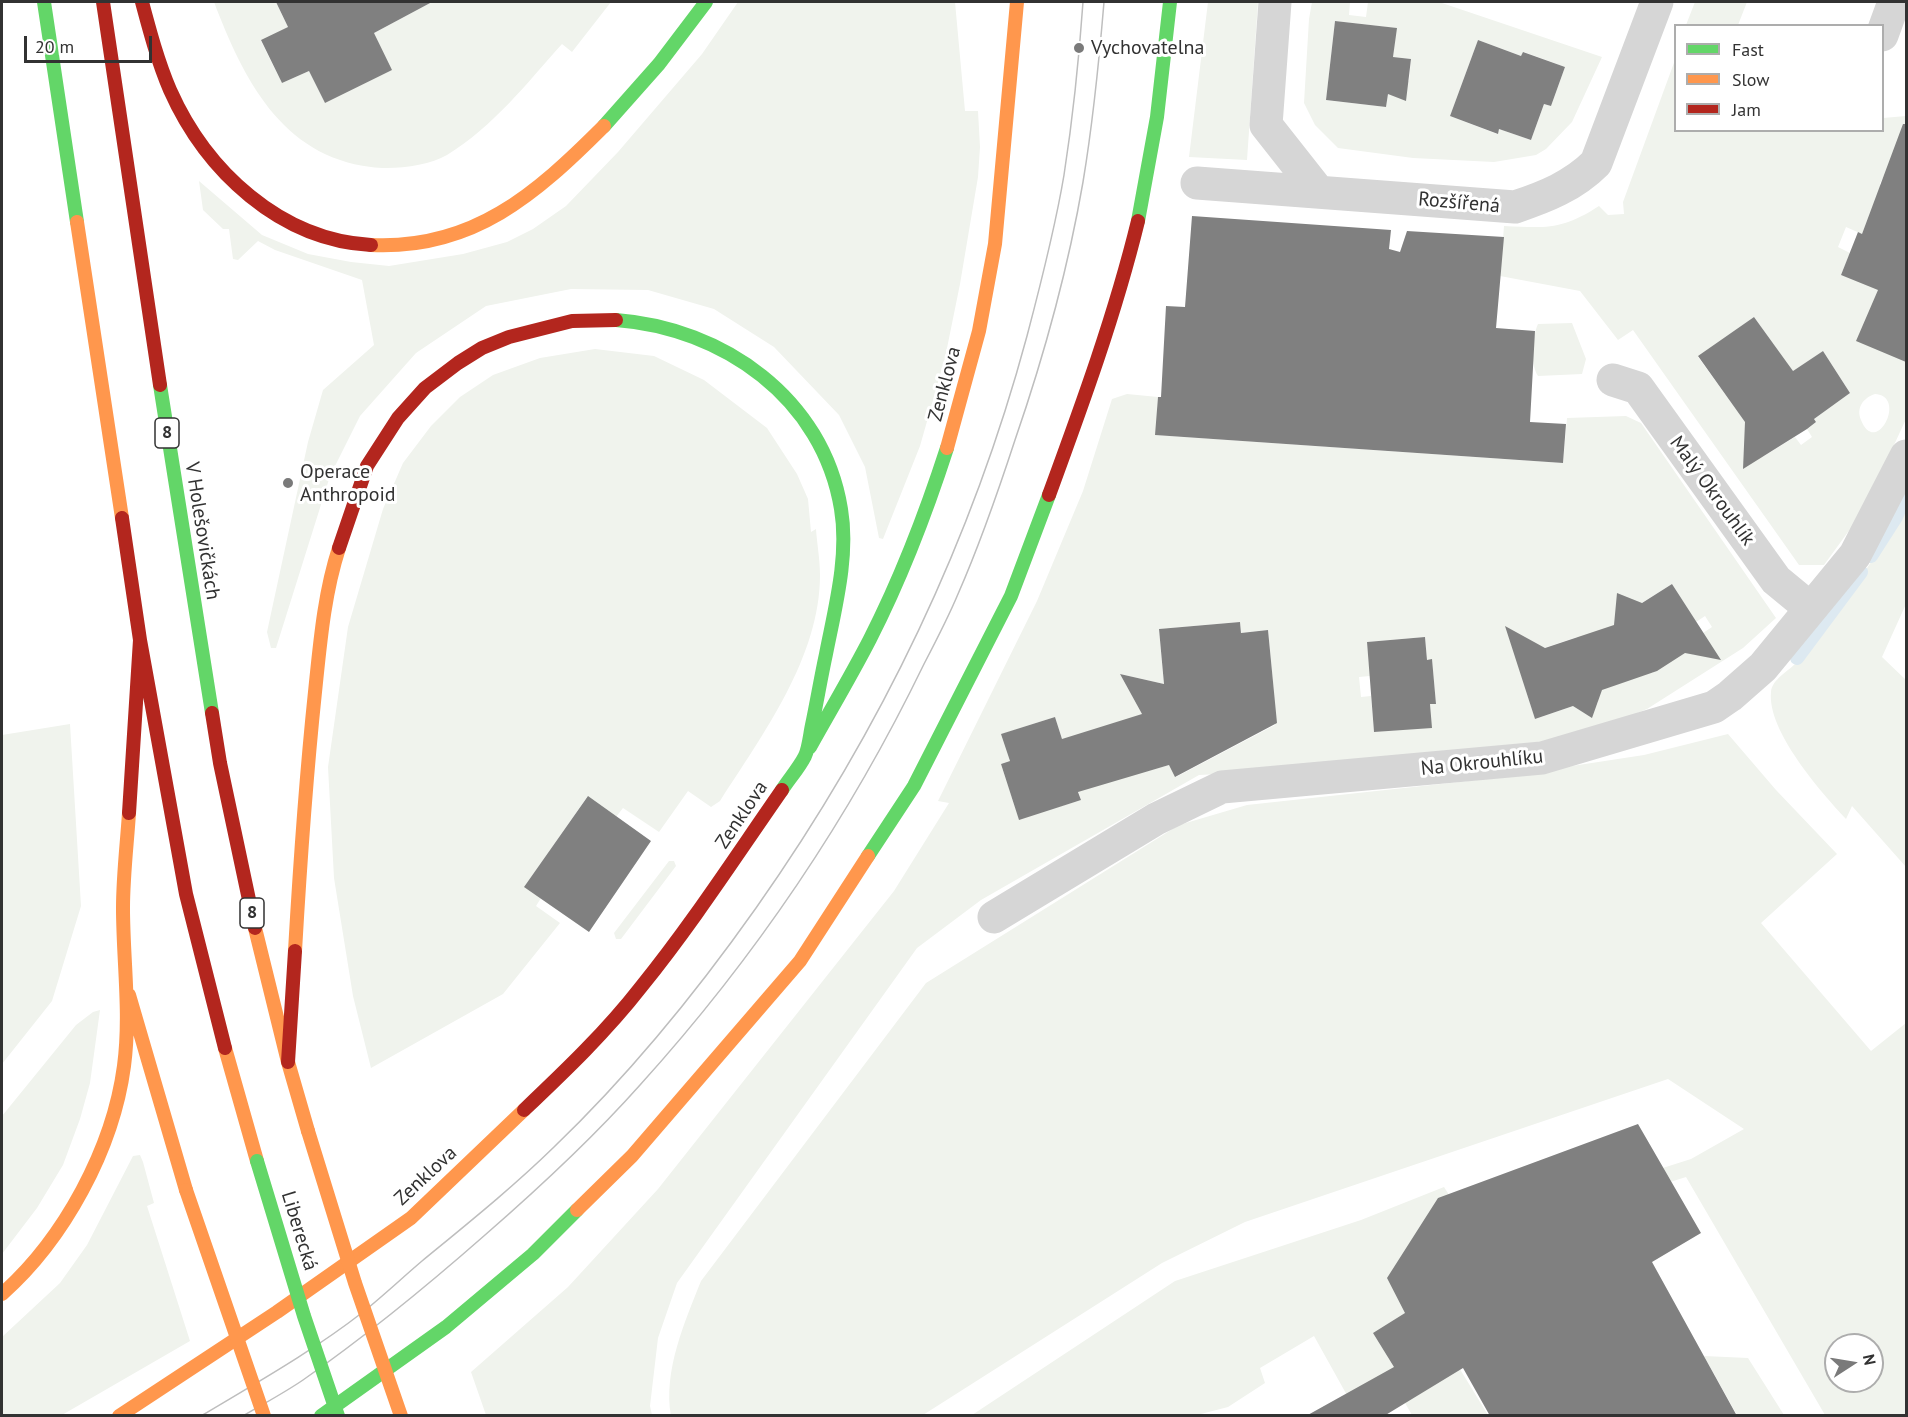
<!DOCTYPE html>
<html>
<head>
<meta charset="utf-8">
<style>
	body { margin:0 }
	#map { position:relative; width:1908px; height:1417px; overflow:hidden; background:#fff; font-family:"PT Sans",sans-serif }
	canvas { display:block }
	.frame { position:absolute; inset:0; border:3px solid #323232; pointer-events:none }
	.legend { position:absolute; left:1674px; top:24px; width:210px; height:108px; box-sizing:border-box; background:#fff; border:2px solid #adadad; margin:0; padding:8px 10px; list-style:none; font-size:18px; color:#323232 }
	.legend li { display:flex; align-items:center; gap:12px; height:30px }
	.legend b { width:30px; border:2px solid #adadad }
	.north { position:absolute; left:1824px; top:1333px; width:60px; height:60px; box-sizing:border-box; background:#fff; border:2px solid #adadad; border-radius:50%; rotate:78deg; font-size:16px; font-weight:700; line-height:24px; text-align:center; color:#323232 }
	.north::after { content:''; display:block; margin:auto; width:21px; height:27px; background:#7a7a7a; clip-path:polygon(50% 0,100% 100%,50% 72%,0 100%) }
	.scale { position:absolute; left:24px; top:36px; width:128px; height:27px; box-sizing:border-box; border:3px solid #323232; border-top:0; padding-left:8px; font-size:18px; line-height:21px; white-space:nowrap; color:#323232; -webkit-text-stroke:4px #fff; paint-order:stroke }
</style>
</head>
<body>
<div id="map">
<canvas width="1908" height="1417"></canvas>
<div class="frame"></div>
<ul class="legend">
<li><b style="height:8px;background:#63d668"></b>Fast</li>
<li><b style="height:8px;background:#ff974d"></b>Slow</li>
<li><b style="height:8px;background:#b3261e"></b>Jam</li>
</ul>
<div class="north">N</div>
<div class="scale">20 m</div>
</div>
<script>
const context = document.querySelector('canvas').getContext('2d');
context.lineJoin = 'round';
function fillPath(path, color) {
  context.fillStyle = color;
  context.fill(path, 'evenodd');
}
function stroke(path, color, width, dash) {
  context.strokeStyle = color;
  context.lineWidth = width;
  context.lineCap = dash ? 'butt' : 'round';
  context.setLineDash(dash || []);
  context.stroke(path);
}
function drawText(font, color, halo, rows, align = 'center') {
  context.font = font + ' "PT Sans",sans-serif';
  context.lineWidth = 6;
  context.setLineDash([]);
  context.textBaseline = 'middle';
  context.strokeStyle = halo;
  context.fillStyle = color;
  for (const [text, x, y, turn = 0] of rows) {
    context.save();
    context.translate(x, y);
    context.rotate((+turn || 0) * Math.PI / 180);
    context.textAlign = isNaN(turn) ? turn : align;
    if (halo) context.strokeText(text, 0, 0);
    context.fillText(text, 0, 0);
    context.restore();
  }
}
fillPath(new Path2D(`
	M214 2H276L288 27 261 41 282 83 309 71 325 103 391 70 374 33 432 2H611L572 52 562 44C527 83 493 127 447 155 428 166 393 170 371 167 281 156 243 78 214 2Z
	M738 2H955L965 111H978L980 147 978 177 960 284 945 358 920 446 883 539 879 538 865 467 839 415 774 347 714 309 648 290 571 289 486 306 416 353 360 416 330 476 276 648H271L267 632 308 442 323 390 374 345 362 280 275 250 258 241 238 260 233 259 229 229H223L203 210 199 181 262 235 308 254 351 262 389 266 463 254 507 242 533 229 566 206 618 152 702 54Z
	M1208 2H1258L1247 160 1189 157Z
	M1312 2H1350L1349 15 1366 17 1368 2H1439L1602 57 1572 122 1546 149 1536 155 1494 162 1413 158 1338 148 1315 125 1304 103 1309 19ZM1335 21 1396 28 1393 57 1411 59 1409 81 1390 79 1386 107 1326 100ZM1478 40 1521 56 1524 52 1565 67 1551 106 1544 104 1531 140 1499 129 1497 134 1450 116Z
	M1695 2H1747L1738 25H1686Z
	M1675 60 1676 130H1882L1883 118 1906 116V169L1892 162 1880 183V188L1862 234 1846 227 1838 247 1850 253 1841 275 1903 292 1906 295V334L1866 318 1902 360 1906 350V419L1864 510 1824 565H1799L1633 330 1618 340 1580 291 1500 276 1504 226C1547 228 1562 230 1599 206L1608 215 1624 214 1623 202ZM1754 317 1787 363 1784 377 1823 351 1850 393 1814 419 1816 422 1807 429 1812 437 1801 445 1795 437 1764 456 1761 457 1750 428 1698 357ZM1875 394C1908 396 1876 458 1861 420 1856 408 1863 398 1875 394Z
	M1572 323 1586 359 1582 374 1538 376C1530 364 1532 337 1538 324Z
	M595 349 654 356 704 380 767 428 797 474 808 499 811 532 816 529C817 544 820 559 820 575 820 657 763 734 720 801L711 807 688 791 659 832 623 808 616 817 587 797 525 886 541 898 536 906 560 923 503 994 371 1068 353 996 334 878 328 767 348 627 383 509 403 463 431 426 460 397 493 375 540 358Z
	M1127 394 1158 397 1156 435 1563 463 1567 418 1626 416 1641 423 1776 618 1743 648 1647 709 1585 734 1534 748 1316 769 1199 775 981 900 917 948 677 1283 658 1338 650 1406 652 1415H486L471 1372 568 1287 658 1189 894 891 949 803 938 801 1037 601 1083 491 1112 399ZM1672 584 1696 622 1705 616 1712 627 1703 633 1701 655H1694L1689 650 1652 673 1616 615 1640 604ZM1240 622 1241 633 1268 630 1274 693 1275 725 1176 777 1169 765 1140 773 1142 714 1120 674 1164 684 1159 629ZM1425 637 1427 660H1432L1436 704H1430L1431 727 1374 732 1371 696 1361 697 1359 677 1370 676 1367 642ZM1577 637 1598 702 1595 708 1585 713 1578 709 1576 705 1535 719 1515 655 1531 641 1541 649ZM1055 717 1081 800 1019 819 1001 764 1010 761 1002 734Z
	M1906 500V604L1882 657 1906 680V867L1852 806 1846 819C1821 792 1767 731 1771 692 1772 679 1789 671 1797 662 1809 649 1819 632 1830 618 1858 581 1888 543 1906 500Z
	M70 724 81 906 52 1001 2 1064V735Z
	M1728 734 1776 790 1837 854 1761 923 1871 1051 1906 1023V1415H1825L1686 1177 1398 1268 1488 1415H1412L1390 1377 1358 1415 1314 1336 1260 1368 1265 1383 1228 1407 1197 1415H972L1175 1281 1361 1220 1444 1187 1471 1229 1691 1159 1744 1129 1668 1079 1245 1222 1162 1263 923 1415 671 1416C663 1371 685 1321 701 1281L926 983 1179 825 1247 805 1487 779 1644 755ZM1836 1345H1872V1381H1836Z
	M669 861H674L676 866 621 939H616L614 933Z
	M100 1010 90 1083 80 1119 63 1165 37 1208 2 1254V1116L76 1025 93 1012Z
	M140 1155 143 1162 154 1203 147 1206 190 1341 62 1415H2V1337L60 1283 87 1245 133 1156Z
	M1704 1356 1748 1358 1784 1415H1737Z`), '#f0f3ed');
stroke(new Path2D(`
	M1871 556 1896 517 1906 493
	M1797 658 1861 572`), '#dde9f1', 14);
fillPath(new Path2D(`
	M276 2H432L374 33 392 70 325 103 309 71 282 83 261 40 288 27Z
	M1335 21 1397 28 1393 57 1411 59 1406 101 1388 94 1386 107 1326 100Z
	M1478 40 1521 56 1523 52 1565 67 1551 106 1544 104 1531 140 1499 129 1498 134 1450 116Z
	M1903 124H1906V362L1856 341 1878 290 1841 275 1858 232 1862 234Z
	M1192 216 1391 230 1389 249 1400 252 1407 231 1504 237 1496 328 1535 331 1530 422 1566 424 1563 463 1155 435 1158 397H1161L1166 306 1185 307Z
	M1754 317 1793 371 1823 351 1850 393 1814 419 1816 422 1807 429 1743 469 1745 422 1698 356Z
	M1672 584 1721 660 1685 653 1657 671 1602 690 1592 718 1573 706 1535 719 1505 626 1545 648 1614 625 1617 593 1642 603Z
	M1240 622 1241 633 1268 630 1277 723 1175 777 1169 765 1078 792 1081 800 1019 820 1001 764 1010 761 1001 734 1055 717 1062 739 1142 714 1120 674 1164 684 1159 629Z
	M1425 637 1427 660 1432 659 1436 704H1430L1432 728 1374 732 1367 642Z
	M588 796 651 841 589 932 524 887Z
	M1638 1124 1701 1233 1652 1262 1737 1416H1490L1463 1368 1384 1416H1306L1394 1367 1373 1333 1405 1313 1387 1278 1438 1198Z`), '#808080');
stroke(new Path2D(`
	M1275 2 1266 125 1318 191
	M1882 35 1894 2
	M1197 183 1515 207C1545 197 1573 186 1596 163L1657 2
	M1613 380 1638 388 1776 580 1810 608
	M994 917 1156 819 1222 787 1542 758 1714 707 1730 696 1763 667 1855 555 1906 456`), '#d6d6d6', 33);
stroke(new Path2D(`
	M44 2 77 222
	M604 126 659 64 706 2
	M1138 221 1157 117 1170 2
	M616 320C723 328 823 398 841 509 849 556 835 608 826 654 821 677 817 701 812 725 810 734 809 747 805 756 799 768 789 779 782 790
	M160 385 212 713
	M810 747C830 711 851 676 870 639 901 578 926 513 947 448
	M868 856 914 786 1011 596 1049 495
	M321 1416 446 1327 533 1254 577 1210`), '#63d668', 14);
stroke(new Path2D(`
	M77 222 122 518
	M371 245C473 250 536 194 604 126
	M947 448 979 331 995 244 1017 2
	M255 928 288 1062 308 1131
	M295 951C300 864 306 778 315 692 320 644 324 594 339 548
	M129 995 186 1190
	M225 1048 257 1161
	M577 1210 632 1156 800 961 868 856
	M2 1294C64 1239 113 1149 124 1066 131 1014 123 960 123 908 123 876 127 844 129 813
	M119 1416 277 1312 411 1218 524 1110`), '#ff974d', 14);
stroke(new Path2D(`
	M103 2 160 385
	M142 2C150 32 158 62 170 90 206 171 280 240 371 245
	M1049 495C1082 405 1115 315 1138 221
	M122 518 140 640 129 813
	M339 548 367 466 398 418 425 388 458 363 482 348 509 337 572 321 616 320
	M140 640 186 894 225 1048
	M212 713 220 763 255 928
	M288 1062 295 951
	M524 1110C565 1071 606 1032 641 987 692 924 736 856 782 790`), '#b3261e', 14);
stroke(new Path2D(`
	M201 1416C256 1383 313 1351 363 1312 383 1296 402 1278 422 1261 467 1224 512 1188 554 1147 629 1075 696 993 756 908 880 732 971 544 1027 336 1041 283 1055 229 1064 175 1073 117 1079 59 1083 2
	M243 1416C263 1404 284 1393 303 1380 366 1336 427 1286 485 1235 539 1188 592 1139 640 1085 754 959 850 817 924 664 936 641 948 618 958 594 980 544 998 492 1015 440 1044 356 1068 269 1083 182 1093 122 1099 62 1104 2`), '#bebebe', 1.5);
stroke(new Path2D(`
	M257 1161 304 1316 338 1416`), '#63d668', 14);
stroke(new Path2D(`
	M308 1131 355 1283 401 1416
	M186 1190 264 1416`), '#ff974d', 14);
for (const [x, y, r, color] of [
	[1079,48,6,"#7a7a7a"],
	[288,483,6,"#7a7a7a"]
]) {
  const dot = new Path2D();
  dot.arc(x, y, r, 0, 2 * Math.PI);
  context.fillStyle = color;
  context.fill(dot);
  stroke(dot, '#fff', 2);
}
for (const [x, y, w] of [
	[167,433,24],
	[252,913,24]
]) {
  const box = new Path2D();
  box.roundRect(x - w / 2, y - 15, w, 30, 4.5);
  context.fillStyle = '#fff';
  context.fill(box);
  stroke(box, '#323232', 1.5);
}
drawText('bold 18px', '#323232', null, [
	["8",167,433],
	["8",252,913]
]);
drawText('20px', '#323232', '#fff', [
	["Vychovatelna",1091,48],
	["Operace",300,472],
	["Anthropoid",300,495]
], 'left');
drawText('20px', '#323232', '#fff', [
	["Rozšířená",1459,203,5],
	["Zenklova",945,384,-75],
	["Malý Okrouhlík",1712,491,54],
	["V Holešovičkách",202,531,81],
	["Na Okrouhlíku",1482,763,-6],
	["Zenklova",742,815,-56],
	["Zenklova",426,1176,-43],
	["Liberecká",299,1231,73]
]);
</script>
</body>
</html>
